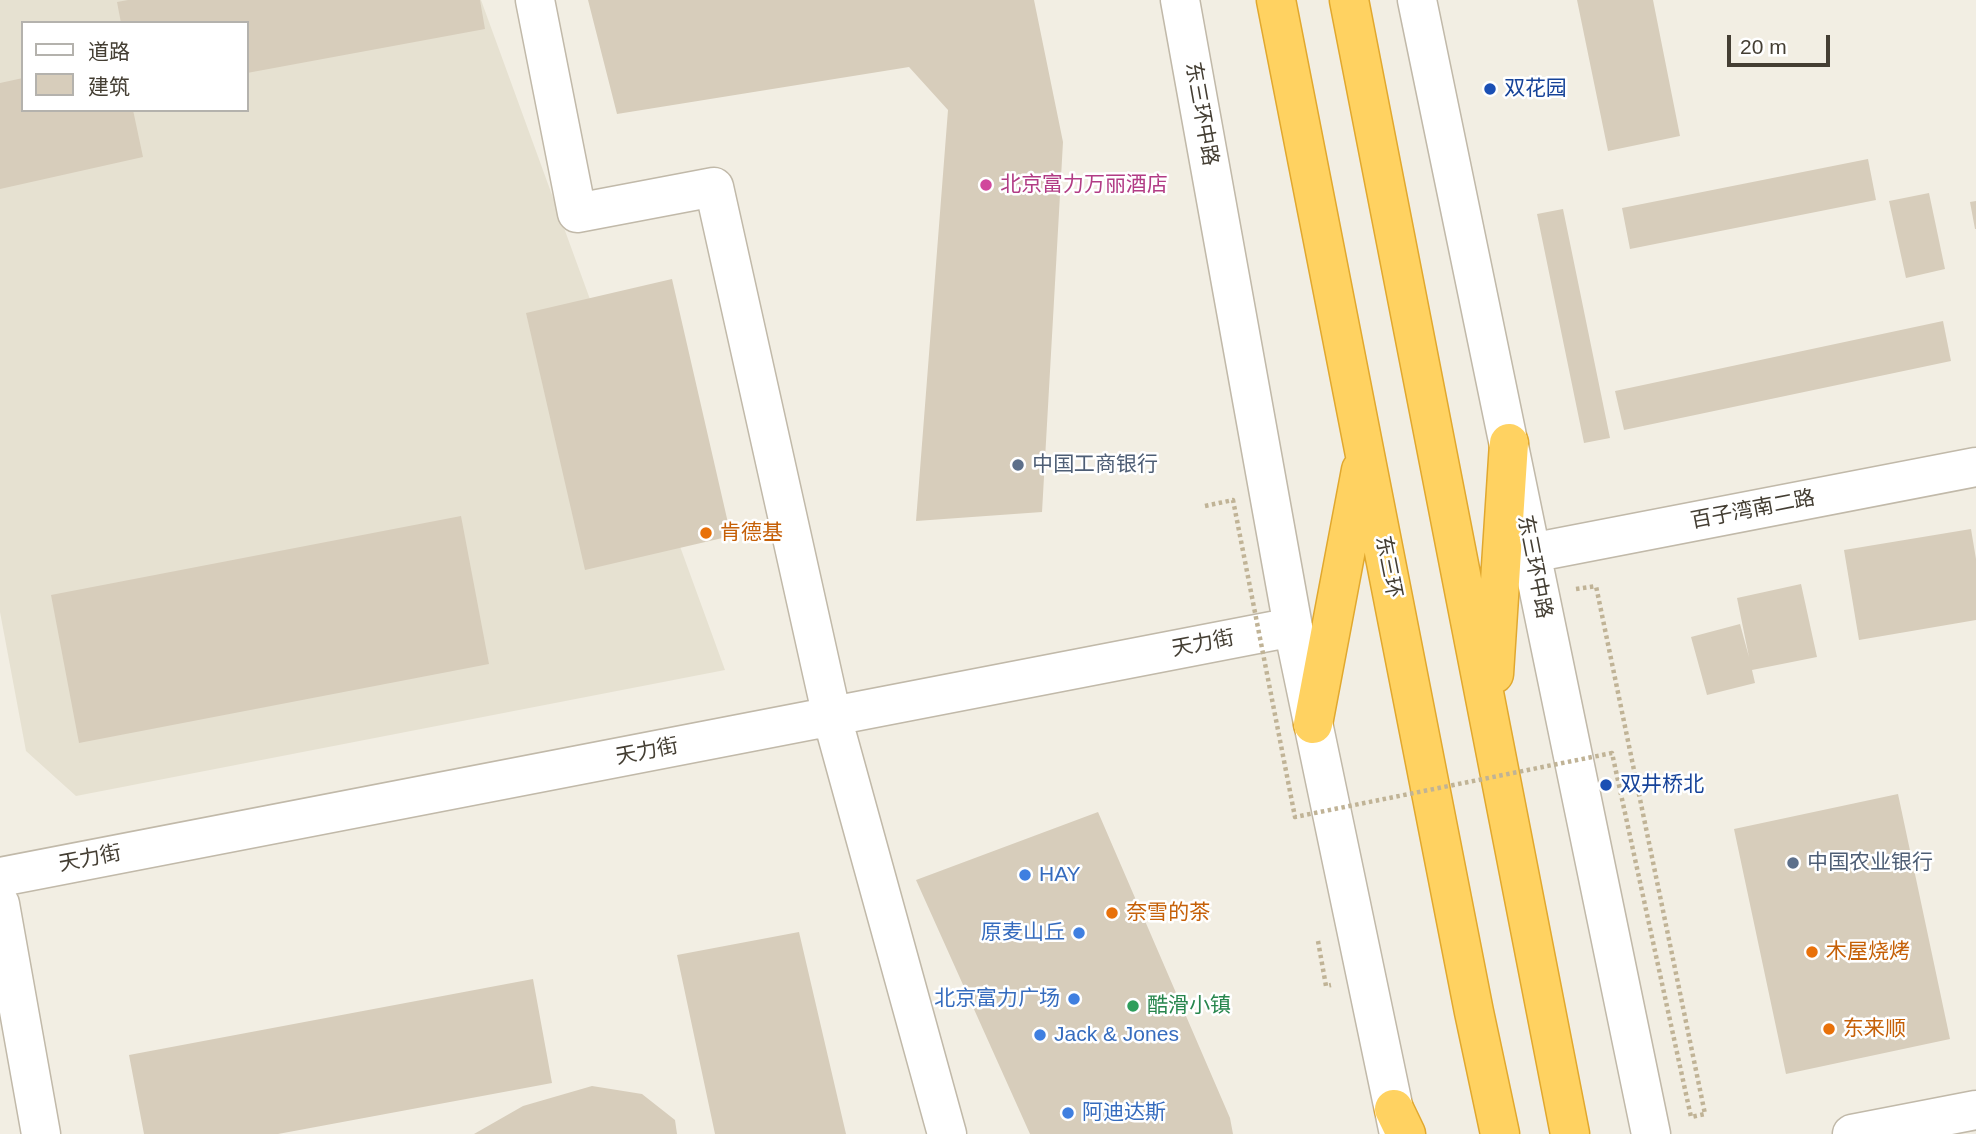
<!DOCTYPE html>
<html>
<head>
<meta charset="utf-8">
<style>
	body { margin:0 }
	#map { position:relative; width:1976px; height:1134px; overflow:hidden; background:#f2eee3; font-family:Arial,"Noto Sans SC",sans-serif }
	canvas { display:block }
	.legend { position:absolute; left:21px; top:21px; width:228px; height:91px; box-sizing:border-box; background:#fff; border:2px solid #b4b2ad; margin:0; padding:9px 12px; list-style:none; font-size:21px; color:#443e33 }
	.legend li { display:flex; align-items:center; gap:14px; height:35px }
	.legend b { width:35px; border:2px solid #b4b2ad }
	.scale { position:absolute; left:1727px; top:35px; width:103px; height:32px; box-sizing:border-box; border:4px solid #443e33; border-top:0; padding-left:9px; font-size:21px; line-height:24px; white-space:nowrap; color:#443e33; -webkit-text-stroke:5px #fff; paint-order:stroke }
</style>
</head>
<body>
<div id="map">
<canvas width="1976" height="1134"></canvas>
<ul class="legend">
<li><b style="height:9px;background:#fff"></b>道路</li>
<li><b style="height:19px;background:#d7cdbb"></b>建筑</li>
</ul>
<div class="scale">20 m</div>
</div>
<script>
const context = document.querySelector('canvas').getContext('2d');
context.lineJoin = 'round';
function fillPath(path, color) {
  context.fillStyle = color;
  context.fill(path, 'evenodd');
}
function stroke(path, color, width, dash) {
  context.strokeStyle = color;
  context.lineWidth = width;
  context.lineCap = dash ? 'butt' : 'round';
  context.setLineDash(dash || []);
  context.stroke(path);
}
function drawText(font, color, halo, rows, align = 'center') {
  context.font = font + ' Arial,"Noto Sans SC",sans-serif';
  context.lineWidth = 5;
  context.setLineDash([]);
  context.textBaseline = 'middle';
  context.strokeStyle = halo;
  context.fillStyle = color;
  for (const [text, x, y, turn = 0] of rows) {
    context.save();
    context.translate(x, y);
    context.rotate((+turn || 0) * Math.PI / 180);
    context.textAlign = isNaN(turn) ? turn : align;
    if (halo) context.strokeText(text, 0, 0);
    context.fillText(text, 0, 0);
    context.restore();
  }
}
fillPath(new Path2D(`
	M0 0H481L725 670 76 796 26 751 0 612ZM23 23H247V110H23Z`), '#e6e1d1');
fillPath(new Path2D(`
	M128 0H480L485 29 247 73V23H121L117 2Z
	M588 0H1034L1063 142 1042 512 916 521 948 110 909 67 617 114Z
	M1577 0H1653L1680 136 1608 151Z
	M23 78V110H133L143 157 0 189V83Z
	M1868 159 1876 200 1630 249 1622 208Z
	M1929 193 1945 269 1906 278 1889 201Z
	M1976 201V229H1975L1970 202Z
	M1563 209 1610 438 1584 443 1537 214Z
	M672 279 731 536 585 570 526 313Z
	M1943 321 1951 361 1624 430 1615 391Z
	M461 516 489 664 79 743 51 595Z
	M1971 529 1976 559V620L1859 640 1844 550Z
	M1801 584 1817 657 1752 670 1755 683 1707 695 1691 637 1740 624 1749 657 1737 598Z
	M1898 794 1950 1039 1786 1074 1734 829Z
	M1098 812 1230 1118 1233 1134H1030L916 880Z
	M799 932 846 1134H715L677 955Z
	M533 979 552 1083 278 1134H144L129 1055Z
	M592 1086 642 1094 675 1120 677 1134H474L523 1106Z`), '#d7cdbb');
const minor = new Path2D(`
	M535 0 577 213 714 187 832 717 947 1134
	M1180 0 1293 627 1399 1134
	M1417 0 1651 1134
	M1531 553 1976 467
	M0 877 1293 627
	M0 904 41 1134
	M1852 1134 1976 1110`);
const highway = new Path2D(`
	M1276 0 1474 1012 1500 1134
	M1349 0 1570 1134
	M1494 674 1509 443
	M1313 724 1361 470
	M1394 1109 1406 1134`);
stroke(minor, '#c1b9a9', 41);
stroke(highway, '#e1a82e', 41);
stroke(new Path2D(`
	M1576 589 1596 586
	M1318 941 1326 986 1331 985`), '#c0b396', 4.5, [3.5, 3.5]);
stroke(minor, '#fff', 38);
stroke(highway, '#ffd261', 38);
stroke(new Path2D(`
	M1205 506 1233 500 1295 817 1612 753 1691 1117 1705 1114 1596 586`), '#c0b396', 4.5, [3.5, 3.5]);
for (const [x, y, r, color] of [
	[1490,89,7,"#1a4fb4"],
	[986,185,7,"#d1479c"],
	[1018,465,7,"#5c6f8a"],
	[706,533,7,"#e8710a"],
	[1606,785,7,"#1a4fb4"],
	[1793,863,7,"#5c6f8a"],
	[1025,875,7,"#3f7fe0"],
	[1112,913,7,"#e8710a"],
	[1079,933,7,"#3f7fe0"],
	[1812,952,7,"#e8710a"],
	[1074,999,7,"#3f7fe0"],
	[1133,1006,7,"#2e9e5b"],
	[1829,1029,7,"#e8710a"],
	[1040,1035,7,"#3f7fe0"],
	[1068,1113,7,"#3f7fe0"]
]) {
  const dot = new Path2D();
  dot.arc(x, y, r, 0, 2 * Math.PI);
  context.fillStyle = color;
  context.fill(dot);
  stroke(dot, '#fff', 2.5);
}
drawText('21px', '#164399', '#fff', [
	["双花园",1504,89],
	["双井桥北",1620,785]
], 'left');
drawText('21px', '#443e33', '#fff', [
	["东三环中路",1201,114,80],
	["百子湾南二路",1753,510,-11],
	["东三环",1388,567,79],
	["东三环中路",1534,567,79],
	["天力街",1203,644,-11],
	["天力街",647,752,-11],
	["天力街",90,859,-11]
]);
drawText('21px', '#b23c85', '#fff', [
	["北京富力万丽酒店",1000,185]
], 'left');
drawText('21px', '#4e5e75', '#fff', [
	["中国工商银行",1032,465],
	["中国农业银行",1807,863]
], 'left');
drawText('21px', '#c56008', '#fff', [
	["肯德基",720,533],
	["奈雪的茶",1126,913],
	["木屋烧烤",1826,952],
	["东来顺",1843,1029]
], 'left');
drawText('21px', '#366cbe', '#fff', [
	["HAY",1039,875],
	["原麦山丘",1065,933,"right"],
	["北京富力广场",1060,999,"right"],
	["Jack & Jones",1054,1035],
	["阿迪达斯",1082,1113]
], 'left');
drawText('21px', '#27864d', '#fff', [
	["酷滑小镇",1147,1006]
], 'left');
</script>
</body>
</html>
